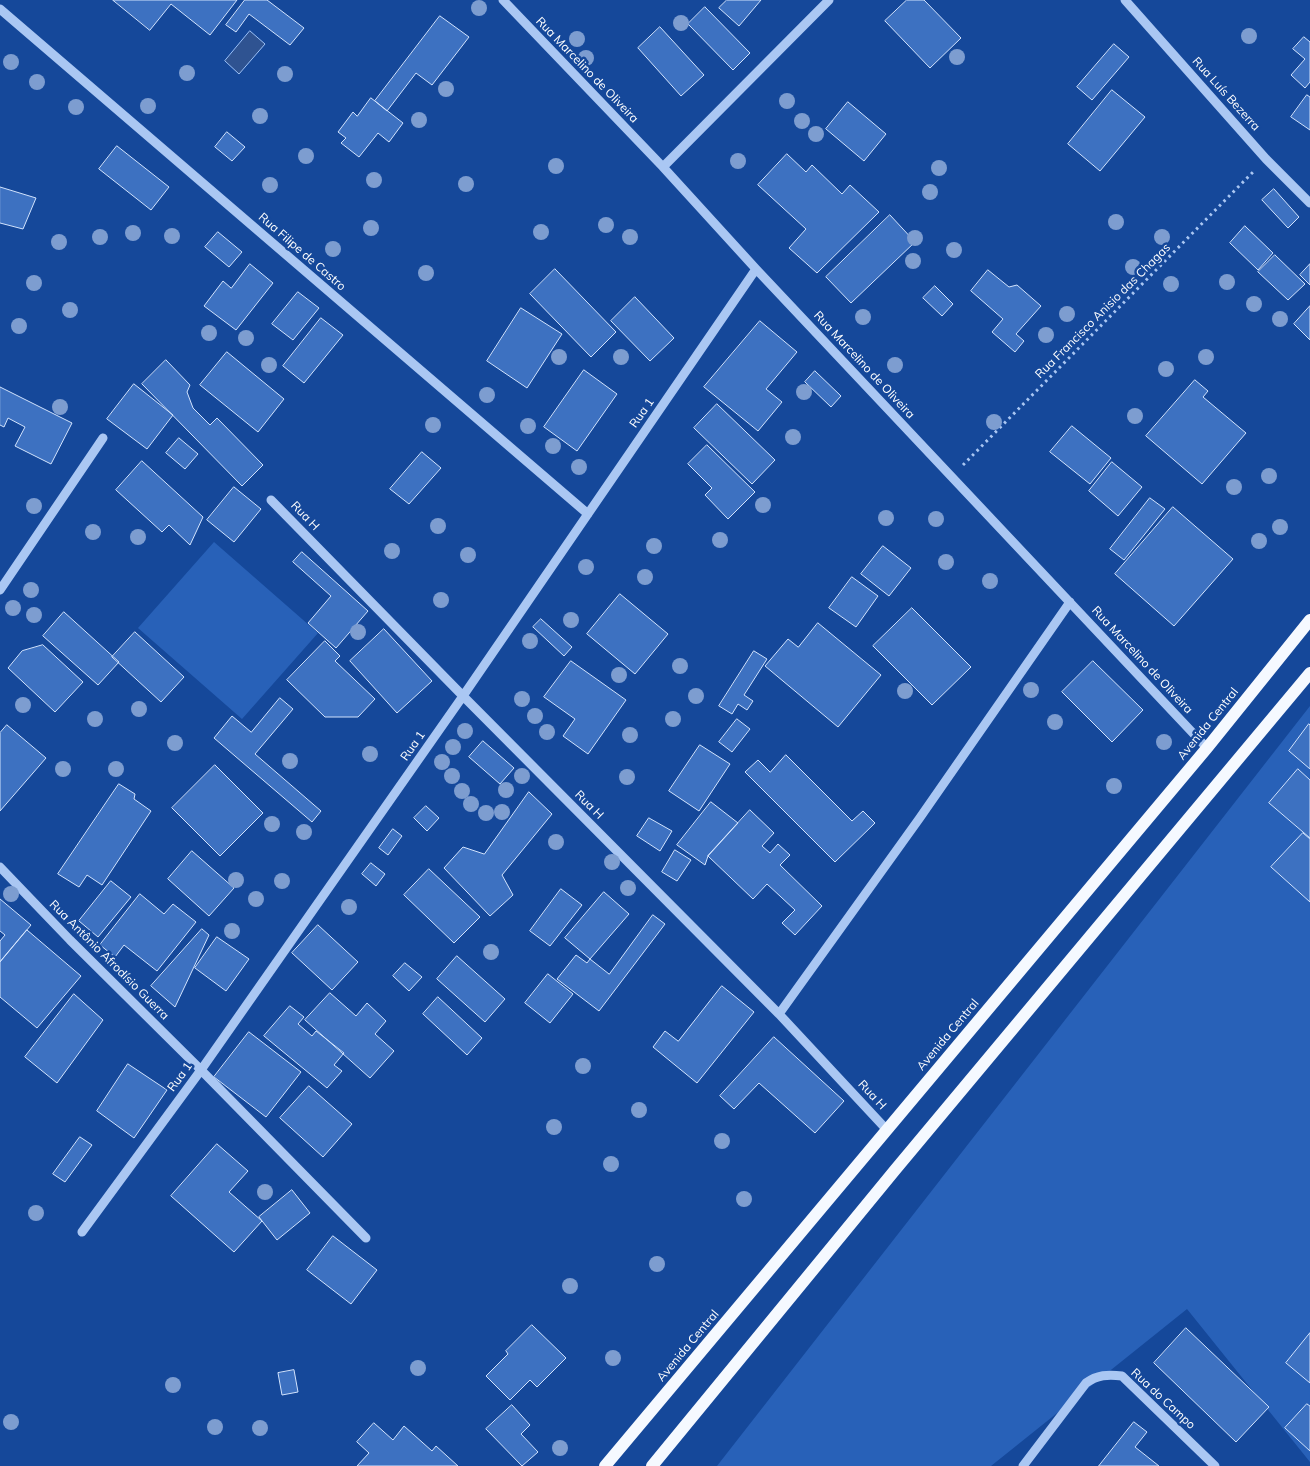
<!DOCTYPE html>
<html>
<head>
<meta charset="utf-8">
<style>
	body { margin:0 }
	canvas { display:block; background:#15489a }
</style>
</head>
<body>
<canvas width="1310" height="1466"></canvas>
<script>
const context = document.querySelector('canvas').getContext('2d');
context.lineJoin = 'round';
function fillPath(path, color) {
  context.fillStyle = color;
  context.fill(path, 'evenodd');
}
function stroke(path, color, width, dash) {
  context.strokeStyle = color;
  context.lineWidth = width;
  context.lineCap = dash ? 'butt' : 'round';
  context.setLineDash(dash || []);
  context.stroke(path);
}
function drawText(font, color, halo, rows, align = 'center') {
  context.font = font + ' Mulish,sans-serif';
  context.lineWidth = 5;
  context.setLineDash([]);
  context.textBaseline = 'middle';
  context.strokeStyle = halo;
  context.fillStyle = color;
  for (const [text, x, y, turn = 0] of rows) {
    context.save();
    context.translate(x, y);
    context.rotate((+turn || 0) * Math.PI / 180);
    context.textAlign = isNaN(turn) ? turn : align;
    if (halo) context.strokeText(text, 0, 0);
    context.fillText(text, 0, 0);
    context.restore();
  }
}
fillPath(new Path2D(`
	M214 542 318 633 242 719 138 628Z
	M1310 706V1462L1187 1309 991 1466H717Z`), '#2861b8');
const water = new Path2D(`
	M250 31 265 44 239 74 225 61Z`);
fillPath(water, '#2f5391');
stroke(water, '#9cc0f5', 1);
const building = new Path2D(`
	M113 0H237L210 35 171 4 150 30Z
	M245 0H267L304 28 290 45 249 14 236 32 226 25Z
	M727 0H761L739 26 719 8Z
	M907 0H924L961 38 930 68 885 21Z
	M705 7 750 53 733 70 688 24Z
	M440 16 469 37 432 85 416 73 387 111 375 101Z
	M660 27 704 75 681 96 638 48Z
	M1304 37 1310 42V82L1305 88 1291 75 1305 59 1293 49Z
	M1114 44 1129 57 1092 100 1077 87Z
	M1112 90 1145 117 1100 171 1068 144Z
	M1307 95 1310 97V130L1291 117Z
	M371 98 403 123 389 142 378 133 359 157 341 143 346 138 338 132 353 112 357 116Z
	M848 102 886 134 864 161 826 129Z
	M227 132 245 147 232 161 215 147Z
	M117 146 169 187 151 210 99 169Z
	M787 154 806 172 812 165 842 194 850 185 879 212 817 273 789 248 806 229 758 185Z
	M0 187 36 198 23 229 0 223Z
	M1274 189 1299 217 1288 228 1262 200Z
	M890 215 915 242 851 303 826 277Z
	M1245 226 1273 253 1258 270 1230 243Z
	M218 232 242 252 229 267 205 247Z
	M1275 255 1305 284 1288 300 1258 272Z
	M250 264 273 283 236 330 204 306 223 281 231 288Z
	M1310 264V285L1300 275Z
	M555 269 616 332 591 357 530 294Z
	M988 270 1009 287 1017 285 1041 306 1016 334 1024 341 1015 352 992 332 1003 319 971 291Z
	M935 286 953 304 942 316 923 298Z
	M298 292 319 308 293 340 272 324Z
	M635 297 674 338 650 361 611 321Z
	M1310 306V340L1294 324Z
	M521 308 562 334 527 388 487 361Z
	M321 318 343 335 304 383 283 366Z
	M760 321 797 352 766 389 782 402 758 431 704 387Z
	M227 352 284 399 258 432 200 385Z
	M166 360 190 385 187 392 193 408 210 425 217 418 263 465 242 486 142 384Z
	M584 370 617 394 577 451 544 427Z
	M815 371 841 396 831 407 805 382Z
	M1195 380 1208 391 1203 397 1246 433 1202 484 1146 436Z
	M134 384 173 415 147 449 107 419Z
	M0 387 72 423 51 464 15 446 25 427 8 418 4 427 0 425Z
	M717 404 775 460 752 484 694 428Z
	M1072 426 1111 458 1090 484 1050 452Z
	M179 438 198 454 185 469 166 453Z
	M707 445 755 492 728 519 705 495 712 488 688 464Z
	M422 452 441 468 409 504 390 489Z
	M142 461 203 517 190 545 169 525 162 532 116 490Z
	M1112 462 1142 487 1118 516 1089 491Z
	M234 487 261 509 234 542 207 520Z
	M1150 498 1165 509 1124 560 1110 549Z
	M1173 507 1233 559 1174 626 1115 574Z
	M883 546 911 568 889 596 861 574Z
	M302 552 368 611 336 648 308 623 331 596 293 562Z
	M852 577 878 596 856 627 829 608Z
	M620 594 668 634 635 674 587 634Z
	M912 608 971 667 932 705 873 646Z
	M64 612 119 662 98 685 43 636Z
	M541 619 572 647 564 656 533 627Z
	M818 623 881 675 838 727 765 666 788 639 798 647Z
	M384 629 432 681 397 713 350 661Z
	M135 632 184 677 161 702 112 657Z
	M325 641 340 656 335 661 375 699 358 717H325L287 680Z
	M43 645 83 682 55 712 8 668 22 651Z
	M754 651 767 659 744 695 753 701 747 710 738 704 732 714 719 706Z
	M571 661 626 700 588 754 563 736 575 719 544 697Z
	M1093 661 1143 710 1112 742 1062 692Z
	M280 698 293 709 255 754 321 811 312 822 214 738 232 716 251 732Z
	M737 719 750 729 732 752 719 742Z
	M1309 724 1310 725V769L1289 751Z
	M7 725 46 758 0 811V733Z
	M483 741 514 768 500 784 469 757Z
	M700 745 730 764 699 811 669 791Z
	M786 755 852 821 863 811 875 823 835 862 745 772 758 760 770 772Z
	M215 765 263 813 220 856 172 808Z
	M1298 769 1310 780V838L1269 803Z
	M119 784 135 794 134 799 151 811 102 885 87 875 79 887 58 874Z
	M529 792 552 814 502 875 513 895 490 916 444 868 463 847 484 854Z
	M711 802 738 823 708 856 705 865 677 845Z
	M426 806 439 818 427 831 414 818Z
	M750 810 774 833 762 846 770 853 778 844 790 855 780 865 822 906 795 935 782 923 795 910 767 884 753 899 708 856Z
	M649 818 672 831 660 851 637 836Z
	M393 829 402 836 388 855 379 848Z
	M1303 833 1310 839V902L1271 867Z
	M675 850 691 860 677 881 662 872Z
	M192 851 234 888 209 916 168 879Z
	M371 863 385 874 376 886 362 874Z
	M429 869 480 917 454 943 404 895Z
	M111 881 131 897 98 937 79 921Z
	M561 889 582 905 550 946 530 931Z
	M604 892 629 914 590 959 565 938Z
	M140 894 164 914 173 904 196 922 157 971 124 945 115 957 100 945Z
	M0 899 31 925 0 962V941L5 935 0 931Z
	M653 915 665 924 599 1011 557 979 576 955 587 963 590 959 609 974Z
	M318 925 358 962 332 990 292 953Z
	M202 929 209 935 175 1007 151 986Z
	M27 930 81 976 37 1028 0 997V962Z
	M217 937 249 959 226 991 195 968Z
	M457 956 505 999 485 1022 437 979Z
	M405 963 422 977 409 991 393 976Z
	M548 974 573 994 550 1023 525 1003Z
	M722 986 754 1012 697 1083 653 1047 665 1031 678 1041Z
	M330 993 356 1016 367 1003 386 1021 375 1034 394 1051 370 1078 305 1020Z
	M74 994 103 1020 57 1083 25 1057Z
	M438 997 482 1038 467 1055 423 1014Z
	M290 1006 304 1017 298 1024 312 1036 316 1031 344 1053 334 1065 342 1071 327 1088 264 1036Z
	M249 1032 301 1072 266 1117 214 1077Z
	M774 1037 844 1101 815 1133 759 1083 734 1109 720 1096Z
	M128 1064 167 1090 134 1138 97 1111Z
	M309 1086 352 1124 323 1157 280 1118Z
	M80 1137 92 1145 65 1182 53 1174Z
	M217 1144 248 1171 229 1192 262 1221 234 1252 171 1196Z
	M292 1190 310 1213 277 1240 259 1217Z
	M333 1236 377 1270 351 1304 307 1270Z
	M532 1325 566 1358 537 1387 530 1380 510 1400 486 1376 508 1354 506 1351Z
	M1186 1328 1269 1407 1236 1442 1154 1363Z
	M1310 1333V1383L1286 1363Z
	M294 1370 298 1392 282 1395 278 1373Z
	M1307 1404 1310 1406V1451L1285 1428Z
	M512 1405 530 1425 521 1434 538 1452 522 1466 486 1429Z
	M1134 1422 1147 1432 1135 1447 1159 1466H1099Z
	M374 1423 393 1440 404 1426 432 1451 436 1446 458 1466H357L369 1453 357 1442Z`);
fillPath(building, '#3d71c1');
stroke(building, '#d2e3fd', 1);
stroke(new Path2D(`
	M963 465 1254 171`), '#aac7f3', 3, [2.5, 4]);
stroke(new Path2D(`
	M503 0 663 167 756 269 1207 748
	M1125 0 1266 159 1310 203
	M0 9 588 514
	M663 167 829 0
	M271 500 463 696 779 1014 887 1130
	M0 590 103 438
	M0 867 70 940 201 1070 366 1238
	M779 1014 919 819 1070 602
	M82 1232 201 1070 463 696 756 269
	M1023 1466 1086 1383C1097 1375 1108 1374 1122 1376L1215 1466`), '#aac7f3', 9);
stroke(new Path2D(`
	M605 1466 1207 748 1310 620
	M652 1466 895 1170 1310 673`), '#f5f9ff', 12);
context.fillStyle = '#7d9dd0';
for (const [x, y] of [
	[479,8],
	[681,23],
	[1249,36],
	[577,39],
	[957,57],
	[586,58],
	[11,62],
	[187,73],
	[285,74],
	[37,82],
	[446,89],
	[787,101],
	[148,106],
	[76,107],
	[260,116],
	[419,120],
	[802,121],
	[816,134],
	[306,156],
	[738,161],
	[556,166],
	[939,168],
	[374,180],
	[466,184],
	[270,185],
	[930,192],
	[1116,222],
	[606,225],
	[371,228],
	[541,232],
	[133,233],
	[172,236],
	[100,237],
	[630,237],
	[1162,237],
	[915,238],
	[59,242],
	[333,249],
	[954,250],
	[913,261],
	[1133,267],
	[426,273],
	[1227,282],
	[34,283],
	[1171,284],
	[1254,304],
	[70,310],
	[1067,314],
	[863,317],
	[1280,319],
	[19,326],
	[209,333],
	[1046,335],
	[246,338],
	[559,357],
	[621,357],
	[1206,357],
	[269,365],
	[895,365],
	[1166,369],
	[804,392],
	[487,395],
	[60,407],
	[1135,416],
	[994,422],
	[433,425],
	[528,426],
	[793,437],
	[553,446],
	[579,467],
	[1269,476],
	[1234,487],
	[763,505],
	[34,506],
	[886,518],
	[936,519],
	[438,526],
	[1280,527],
	[93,532],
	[138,537],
	[720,540],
	[1259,541],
	[654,546],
	[392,551],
	[468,555],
	[946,562],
	[586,567],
	[645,577],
	[990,581],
	[31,590],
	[441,600],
	[13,608],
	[34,615],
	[571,620],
	[358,632],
	[530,641],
	[680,666],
	[619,675],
	[1031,690],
	[905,691],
	[696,696],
	[522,699],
	[23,705],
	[139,709],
	[535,716],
	[95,719],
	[673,719],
	[1055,722],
	[465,731],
	[547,732],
	[630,735],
	[1164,742],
	[175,743],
	[453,747],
	[370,754],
	[290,761],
	[442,762],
	[63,769],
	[116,769],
	[452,776],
	[522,776],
	[627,777],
	[1114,786],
	[506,790],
	[462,791],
	[471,804],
	[502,812],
	[486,813],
	[272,824],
	[304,832],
	[556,842],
	[612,862],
	[236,880],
	[282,881],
	[628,888],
	[11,894],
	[256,899],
	[349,907],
	[232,931],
	[491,952],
	[583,1066],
	[639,1110],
	[554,1127],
	[722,1141],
	[611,1164],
	[265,1192],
	[744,1199],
	[36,1213],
	[657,1264],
	[570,1286],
	[613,1358],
	[418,1368],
	[173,1385],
	[11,1422],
	[215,1427],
	[260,1428],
	[560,1448]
]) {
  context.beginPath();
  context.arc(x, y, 8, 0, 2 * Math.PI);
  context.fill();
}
drawText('12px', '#fff', '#15489a', [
	["Rua Marcelino de Oliveira",587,70,46],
	["Rua Luís Bezerra",1226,94,48],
	["Rua Filipe de Castro",302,252,41],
	["Rua Francisco Anisio das Chagas",1103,311,-45],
	["Rua Marcelino de Oliveira",864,365,47],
	["Rua 1",642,413,-55],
	["Rua H",305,516,46],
	["Rua Marcelino de Oliveira",1142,660,47],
	["Avenida Central",1208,724,-51],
	["Rua 1",413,746,-55],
	["Rua H",589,805,45],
	["Rua Antônio Afrodísio Guerra",109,960,45],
	["Avenida Central",948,1035,-50],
	["Rua 1",180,1077,-54],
	["Rua H",872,1095,47],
	["Avenida Central",688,1346,-50],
	["Rua do Campo",1163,1399,43]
]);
</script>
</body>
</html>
